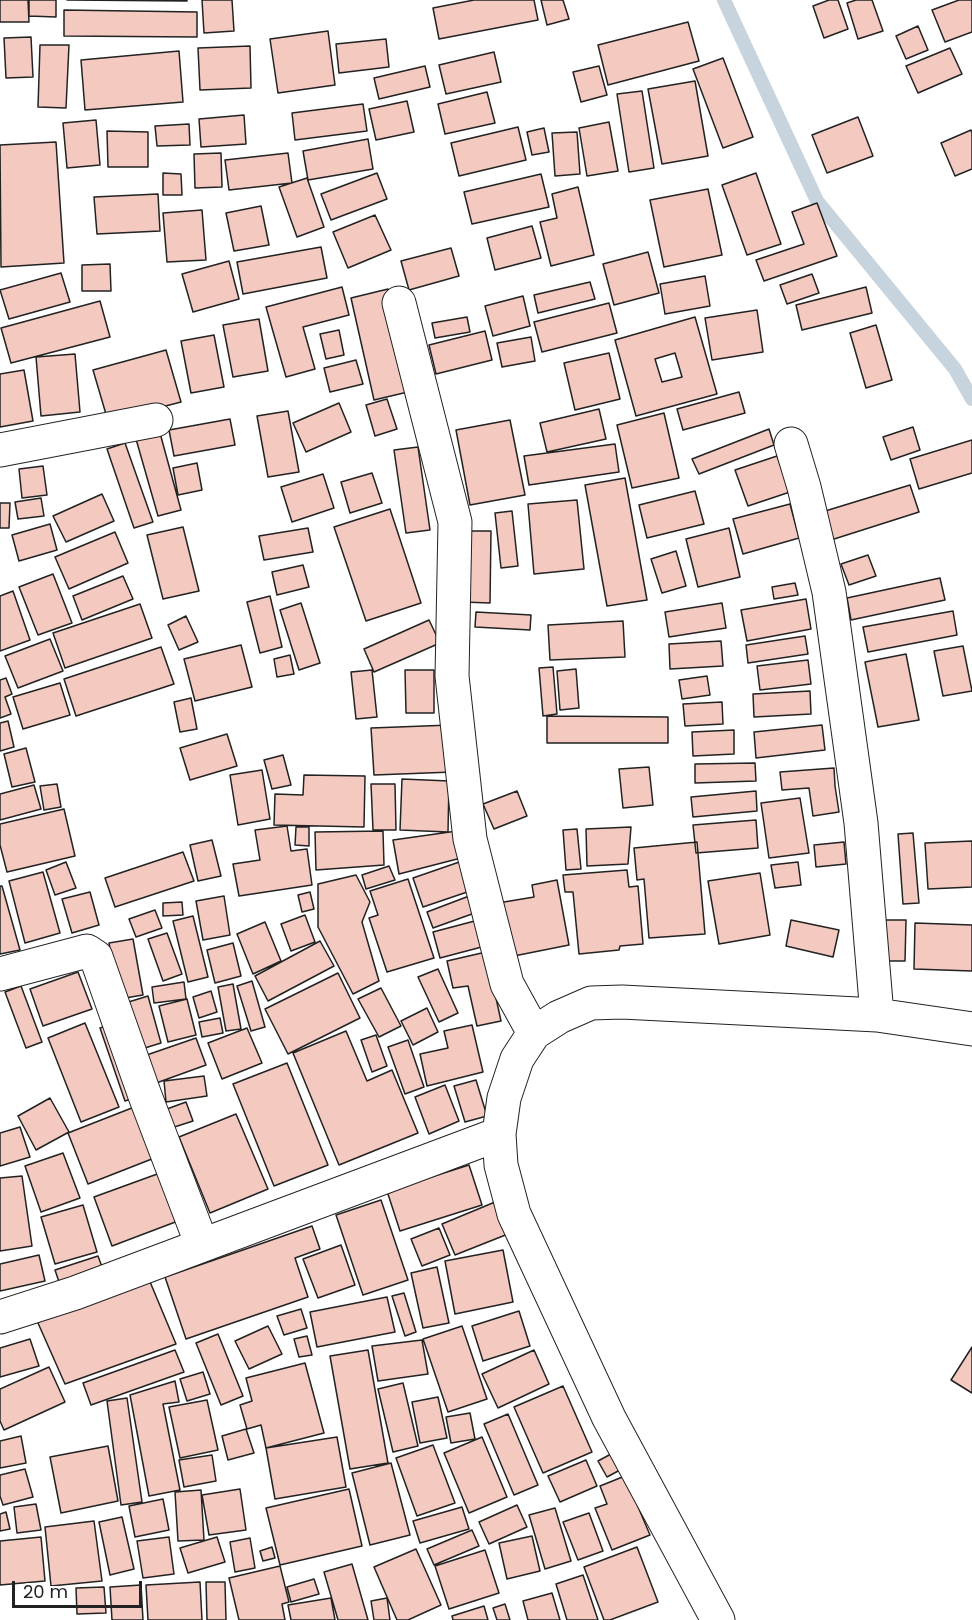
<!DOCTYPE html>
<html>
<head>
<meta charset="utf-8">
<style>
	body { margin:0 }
	#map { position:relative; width:972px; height:1620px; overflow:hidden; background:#fff; font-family:Poppins,sans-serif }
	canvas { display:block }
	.scale { position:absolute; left:12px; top:1581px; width:130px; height:27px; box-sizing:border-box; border:3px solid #222; border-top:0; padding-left:8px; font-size:18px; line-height:21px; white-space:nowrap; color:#222; -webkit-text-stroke:4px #fff; paint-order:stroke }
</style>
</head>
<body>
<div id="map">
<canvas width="972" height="1620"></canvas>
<div class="scale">20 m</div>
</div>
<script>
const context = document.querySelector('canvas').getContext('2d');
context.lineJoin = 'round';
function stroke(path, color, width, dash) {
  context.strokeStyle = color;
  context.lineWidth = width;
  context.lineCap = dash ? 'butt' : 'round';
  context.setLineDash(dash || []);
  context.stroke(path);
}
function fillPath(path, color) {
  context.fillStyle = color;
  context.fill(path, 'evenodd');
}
stroke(new Path2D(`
	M724 0 817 201 955 369 972 399`), '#c7d3dd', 14);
const building = new Path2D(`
	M0 0H28L29 22H0Z
	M29 0H56V17L29 16Z
	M67 0H187V1Z
	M202 0H232L234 31 204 33Z
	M474 0H534L538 20 439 39 433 8Z
	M541 0H563L569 19 547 25Z
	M829 0H838L848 29 824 38 813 6Z
	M856 0H872L883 31 858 39 847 3Z
	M959 0H972V32L945 42 932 10Z
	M64 10 197 12V37L64 36Z
	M688 22 699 61 608 85 598 45Z
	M918 26 928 50 906 59 896 36Z
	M328 31 335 85 278 93 270 39Z
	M31 37 33 77 6 78 4 38Z
	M386 39 389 67 339 73 336 44Z
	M40 45H69L66 108 38 107Z
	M250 46 251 88 200 90 198 48Z
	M950 48 962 74 918 93 906 66Z
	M179 51 183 102 85 110 81 60Z
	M494 52 501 82 446 94 439 65Z
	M723 58 753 137 723 148 693 69Z
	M425 66 430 87 379 99 374 78Z
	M599 66 607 95 581 102 573 72Z
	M695 81 708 156 662 164 648 89Z
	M642 91 654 168 629 172 617 94Z
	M487 92 495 123 445 134 438 104Z
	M407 101 414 132 376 140 369 109Z
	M363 104 367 131 295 140 292 113Z
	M244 115 246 144 201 147 199 119Z
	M858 117 873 156 827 173 812 135Z
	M96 120 100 165 67 168 63 123Z
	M609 122 618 171 587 176 579 128Z
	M189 124 190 145 157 146 155 126Z
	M518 127 526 160 459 176 451 143Z
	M544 128 549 152 532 155 527 132Z
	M971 130 972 133V169L955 176 941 143Z
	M107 131 148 132V167H108Z
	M577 132 580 174 555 176 552 133Z
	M368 139 373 169 308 180 303 151Z
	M56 142 64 263 1 267 0 145Z
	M221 153 222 187 195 188 194 154Z
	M288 153 292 183 229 190 225 160Z
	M163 173 181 174 182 195H163Z
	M377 173 387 199 331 220 321 194Z
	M756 173 781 244 747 255 722 185Z
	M541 174 549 207 472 224 464 192Z
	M307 178 324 227 297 237 279 187Z
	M578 187 594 255 551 266 540 222 557 218 552 194Z
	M708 189 722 255 664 267 650 200Z
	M158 194 160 231 97 234 94 197Z
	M817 203 837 256 764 281 756 260 804 244 792 212Z
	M261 206 269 245 234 251 226 213Z
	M202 210 206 260 167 262 163 213Z
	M375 215 391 250 348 268 333 232Z
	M532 226 541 258 495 270 487 238Z
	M321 247 327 278 243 294 237 262Z
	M451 248 459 276 409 290 401 261Z
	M648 252 659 293 614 305 603 264Z
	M229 261 239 299 193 312 182 274Z
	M110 264 111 291H82V265Z
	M61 273 70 302 9 319 0 290Z
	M812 274 819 293 787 304 780 285Z
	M705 276 710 306 665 314 660 284Z
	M590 282 595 299 538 313 534 295Z
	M342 287 349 315 303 327 315 369 286 377 266 307Z
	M866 287 872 313 802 330 796 305Z
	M388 289 412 391 374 400 351 298Z
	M523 296 530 326 493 336 485 306Z
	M100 301 110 337 11 363 1 328Z
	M609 303 617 333 542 352 534 322Z
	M757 310 763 352 712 360 705 318Z
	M467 317 470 332 435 338 432 323Z
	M695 317 717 394 636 416 615 340ZM675 353 682 377 662 382 655 359Z
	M259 319 268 371 233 377 223 325Z
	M876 325 892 380 866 388 850 333Z
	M339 330 344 355 326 359 320 334Z
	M485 331 492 360 436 374 429 345Z
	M214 335 224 387 191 393 181 341Z
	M531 337 535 361 502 367 497 343Z
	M166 350 181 402 108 421 93 370Z
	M609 353 620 399 575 410 564 363Z
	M75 354 80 412 41 416 36 357Z
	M356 360 363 384 330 392 324 368Z
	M24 370 33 421 0 427V374Z
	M739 392 745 413 683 430 677 409Z
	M387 399 397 429 375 436 366 405Z
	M339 403 351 432 306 452 293 423Z
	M599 409 606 439 547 452 540 423Z
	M288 411 299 472 268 477 257 416Z
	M664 413 679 478 632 488 617 425Z
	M230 419 235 445 174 456 169 430Z
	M510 420 525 495 470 505 456 430Z
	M913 427 920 450 891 460 883 437Z
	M769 429 774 445 699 474 692 459Z
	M160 433 181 510 158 516 136 439Z
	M972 440V473L919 489 910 459Z
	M125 443 153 522 134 528 107 449Z
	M615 444 619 472 529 485 524 456Z
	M418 447 430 530 406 533 394 450Z
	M777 456 790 492 748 506 735 470Z
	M197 463 202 490 178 495 173 468Z
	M43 466 47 495 22 498 19 469Z
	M372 473 382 503 350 513 341 482Z
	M323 474 334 508 292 522 281 487Z
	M625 478 647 600 607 606 585 485Z
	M910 485 919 512 831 540 822 512Z
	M695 491 704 524 647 538 639 505Z
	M102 494 114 521 66 542 53 516Z
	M41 498 44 516 18 519 15 502Z
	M577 500 584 569 534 574 528 504Z
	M0 503H10L9 528H0Z
	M790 504 799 538 743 554 733 519Z
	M390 509 421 603 366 621 334 527Z
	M512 511 518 566 501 568 495 513Z
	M50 524 57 550 19 561 12 535Z
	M183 527 199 591 163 599 147 535Z
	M308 528 313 552 264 560 259 536Z
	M729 528 740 577 698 587 686 539Z
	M463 531H491L490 603 463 602Z
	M115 532 128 563 69 589 55 557Z
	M676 551 686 586 662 593 651 559Z
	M868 555 876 576 849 585 841 564Z
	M303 565 309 587 277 595 272 572Z
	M53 574 72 623 38 635 19 587Z
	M123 576 133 599 82 620 73 596Z
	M940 578 945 600 851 620 847 598Z
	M795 583 798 595 774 599 772 587Z
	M13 591 30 640 0 651V596Z
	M270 596 282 647 260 653 247 602Z
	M806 599 811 629 747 641 741 610Z
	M301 603 320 663 299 670 280 610Z
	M722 603 726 628 669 637 665 612Z
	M140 604 152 638 65 668 53 633Z
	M953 611 957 635 868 652 863 627Z
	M476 612 531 615 530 630 475 627Z
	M186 616 198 642 179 650 168 625Z
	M429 620 440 643 374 672 364 649Z
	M623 621 625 657 550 660 548 625Z
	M805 636 808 654 748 663 746 645Z
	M50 639 63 671 18 688 5 656Z
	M721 641 723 666 670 669 669 644Z
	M241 645 252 687 195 701 184 659Z
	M963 646 972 691 943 696 934 651Z
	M161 647 174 684 76 716 64 679Z
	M906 654 919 720 878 727 865 662Z
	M290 655 294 674 277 677 274 659Z
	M808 660 811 684 760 690 757 666Z
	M553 667 557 714 543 716 539 668Z
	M576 669 579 708 560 710 557 671Z
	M372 670 377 717 356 719 351 672Z
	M405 670H434V713H406Z
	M707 676 710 695 682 699 679 680Z
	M6 678 12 694 5 697 11 714 0 718V680Z
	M60 683 70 715 23 729 13 697Z
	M810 691 811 714 754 717 753 694Z
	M191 698 197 729 180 732 174 702Z
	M722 702 723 724 685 726 683 704Z
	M547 716 668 717V743H547Z
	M8 721 14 747 0 751V723Z
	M451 725 453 772 374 775 371 728Z
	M822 725 825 750 756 758 754 732Z
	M734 730V754L693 756 692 732Z
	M227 734 237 766 190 780 180 748Z
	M26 748 35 782 12 787 4 754Z
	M283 755 291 785 272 789 264 760Z
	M755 763 756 781 695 783V764Z
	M649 767 653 805 623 808 619 769Z
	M834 768 835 786 839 812 813 816 809 788 782 790 780 772Z
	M262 770 270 819 238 825 230 775Z
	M304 775 365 776 364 827 274 825 275 794 303 795Z
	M402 779 449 781 448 832 400 830Z
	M57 784 61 807 44 810 40 786Z
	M371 784H395L396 830H373Z
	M34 785 41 809 0 820V794Z
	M517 791 527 816 494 829 483 804Z
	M756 791 757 811 693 817 691 797Z
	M800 798 809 853 769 858 761 803Z
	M64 809 75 856 7 872 0 845V824Z
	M756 820 758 848 696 853 693 825Z
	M287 826 291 851 307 849 312 885 239 896 233 864 260 860 255 830Z
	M296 827H309V846L295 845Z
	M631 827 628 864 587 866 586 829Z
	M577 829 581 869 566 870 563 830Z
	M383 831 384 865 316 870 315 832Z
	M457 831 461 858 399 874 393 840Z
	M913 833 919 903 903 904 898 834Z
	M212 840 221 876 198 881 190 845Z
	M972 841V887L928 889 925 843Z
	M697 842 705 934 649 938 644 879 637 880 634 848Z
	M844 842 846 864 816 867 814 845Z
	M183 852 194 881 115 907 105 878Z
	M468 859 479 888 423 907 413 878Z
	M66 862 76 888 55 895 46 870Z
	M798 862 801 885 775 888 771 865Z
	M389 866 395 880 366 889 362 875Z
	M627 870 629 887 638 886 643 944 620 946 619 950 579 954 573 892H565L563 875Z
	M43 872 60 933 25 943 9 881Z
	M760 873 770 935 719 944 708 881Z
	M356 875 370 902 362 922 379 981 353 994 318 927V884Z
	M408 879 434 958 387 972 369 918 378 915 370 891Z
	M557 880 569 945 509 957 498 903 534 897 532 885Z
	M0 886H2L20 950 0 954Z
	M90 892 99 925 72 933 62 899Z
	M310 892 314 909 302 912 298 895Z
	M477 893 483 910 433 928 427 912Z
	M224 896 230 935 203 940 196 901Z
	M182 902 183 915 163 916V903Z
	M155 910 162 928 136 937 129 919Z
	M305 915 315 942 291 951 281 924Z
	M193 916 208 977 188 982 173 921Z
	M486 918 493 944 440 958 433 932Z
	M791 920 839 930 833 957 786 946Z
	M879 920H906L905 961H879Z
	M265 922 281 961 253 974 237 934Z
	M915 923 972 925V971L914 969Z
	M167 933 182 974 163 981 148 939Z
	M133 939 143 995 119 999 109 943Z
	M320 941 334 966 268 1001 255 976Z
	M233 943 241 976 215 983 207 950Z
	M486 952 501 1021 477 1026 468 986 453 988 447 961Z
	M438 969 458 1013 439 1022 418 977Z
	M78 972 92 1009 43 1026 30 989Z
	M338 973 360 1018 288 1054 265 1009Z
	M252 981 265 1027 251 1031 237 986Z
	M184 982 186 999 154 1003 152 987Z
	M233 984 241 1029 226 1031 218 987Z
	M21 986 42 1042 26 1048 5 992Z
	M381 988 401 1026 379 1037 358 999Z
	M211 991 217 1012 199 1018 193 997Z
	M148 996 161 1043 135 1051 122 1004Z
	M187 999 196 1035 168 1042 159 1006Z
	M427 1008 438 1032 413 1045 401 1021Z
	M220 1018 223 1033 202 1037 199 1022Z
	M85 1023 119 1107 81 1122 48 1038Z
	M116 1023 140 1096 125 1101 100 1028Z
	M472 1025 483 1072 427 1086 420 1054 448 1048 444 1031Z
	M247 1028 262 1063 222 1079 208 1043Z
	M346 1031 367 1081 392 1070 418 1133 339 1165 293 1053Z
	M376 1035 387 1066 372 1072 361 1040Z
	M196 1038 206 1065 148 1086 138 1058Z
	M408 1040 424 1087 405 1094 388 1047Z
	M287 1063 328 1165 274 1186 233 1084Z
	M204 1076 207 1096 166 1102 164 1081Z
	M476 1080 487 1116 465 1122 454 1086Z
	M445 1085 459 1121 429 1134 415 1097Z
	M50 1098 69 1132 36 1150 18 1116Z
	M186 1102 193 1121 162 1131 156 1113Z
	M142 1104 162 1155 88 1184 68 1133Z
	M236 1114 268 1189 210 1213 179 1137Z
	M20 1127 30 1157 0 1166V1133Z
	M63 1153 80 1198 41 1212 25 1166Z
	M469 1165 482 1205 400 1231 387 1191Z
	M160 1173 178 1221 112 1246 94 1197Z
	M22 1176 32 1246 0 1251V1178Z
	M381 1200 408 1280 363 1295 336 1215Z
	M495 1202 508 1234 455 1255 442 1224Z
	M83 1205 97 1252 55 1264 41 1217Z
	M312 1226 320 1249 295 1258 308 1297 186 1339 165 1277Z
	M439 1228 450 1255 422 1266 411 1239Z
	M341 1245 355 1285 318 1298 303 1259Z
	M503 1250 513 1302 455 1314 445 1261Z
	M39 1255 45 1281 0 1291V1264Z
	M98 1256 105 1275 61 1288 55 1270Z
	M437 1267 449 1323 423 1328 411 1273Z
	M148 1277 176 1344 65 1384 34 1314Z
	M404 1293 416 1332 405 1336 392 1296Z
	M387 1297 395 1332 317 1347 310 1312Z
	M301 1309 307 1328 284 1335 277 1316Z
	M519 1311 530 1346 483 1361 472 1326Z
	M268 1326 282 1354 249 1369 235 1341Z
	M462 1326 487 1399 448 1412 423 1339Z
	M218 1334 243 1396 221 1405 196 1343Z
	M307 1336 312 1355 299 1357 294 1339Z
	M30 1339 39 1366 0 1377V1348Z
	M422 1340 428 1374 378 1381 372 1346Z
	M972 1347V1393L951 1380Z
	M175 1350 184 1372 91 1405 83 1383Z
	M368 1350 388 1463 350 1469 330 1356Z
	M534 1350 549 1384 498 1408 482 1374Z
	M305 1363 324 1433 266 1448 261 1425 247 1429 240 1405 252 1401 246 1378Z
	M49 1367 65 1402 4 1430 0 1421V1389Z
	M203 1372 210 1394 187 1401 180 1379Z
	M175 1381 179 1402 163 1404 180 1490 149 1496 130 1395Z
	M403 1383 418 1446 393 1452 378 1389Z
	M563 1386 592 1452 543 1473 514 1407Z
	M438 1397 447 1438 420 1443 412 1402Z
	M127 1398 142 1502 121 1505 107 1401Z
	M207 1400 218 1450 180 1458 169 1407Z
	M470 1413 475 1439 451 1443 446 1417Z
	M508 1414 538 1485 514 1495 484 1424Z
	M246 1429 254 1453 228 1460 222 1436Z
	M21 1436 26 1463 0 1468V1441Z
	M337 1437 346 1487 275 1499 266 1448Z
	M482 1437 507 1497 469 1513 444 1453Z
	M433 1445 455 1503 417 1516 396 1458Z
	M108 1446 118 1501 61 1513 50 1457Z
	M611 1454 620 1470 607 1477 598 1461Z
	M212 1455 216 1481 184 1487 179 1460Z
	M586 1460 597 1486 560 1502 548 1476Z
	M391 1463 410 1535 370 1545 352 1473Z
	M25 1469 33 1497 3 1505 0 1496V1475Z
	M625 1476 650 1535 612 1550 595 1508 607 1504 600 1486Z
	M240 1489 246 1530 209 1535 202 1495Z
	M349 1489 362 1546 280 1565 266 1508Z
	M201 1490 204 1540 178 1541 175 1492Z
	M163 1499 169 1530 135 1537 129 1506Z
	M36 1504 41 1530 17 1533 14 1507Z
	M517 1505 527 1527 489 1544 479 1522Z
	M462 1507 469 1529 420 1543 413 1521Z
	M555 1508 571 1561 545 1569 529 1515Z
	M6 1512 10 1529 0 1531V1514Z
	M589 1513 603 1551 578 1560 563 1522Z
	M122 1517 134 1569 110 1575 99 1522Z
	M94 1521 102 1581 51 1586 45 1527Z
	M472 1530 479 1546 434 1565 427 1549Z
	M532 1536 540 1571 507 1579 499 1543Z
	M41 1537 45 1581 0 1585V1541Z
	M169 1537 174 1574 143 1578 137 1541Z
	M217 1537 225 1562 188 1573 180 1548Z
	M250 1538 255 1568 235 1572 230 1542Z
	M272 1547 275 1558 263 1561 260 1551Z
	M637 1547 658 1602 610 1620H604L584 1567Z
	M416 1549 441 1605 408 1620H397L374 1567Z
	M485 1550 499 1593 449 1609 435 1566Z
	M352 1564 368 1620H338L324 1572Z
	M280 1566 289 1602 282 1604 285 1620H239L229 1578Z
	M583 1575 598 1620H567L556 1584Z
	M314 1579 319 1594 291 1602 287 1587Z
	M200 1582 202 1620H148L146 1585Z
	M206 1582H225L226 1620H207Z
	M141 1585 143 1620H112L110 1587Z
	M104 1587 106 1613 77 1614 76 1588Z
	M552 1593 560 1620H528L523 1601Z
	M331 1598 335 1620H291L288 1605Z
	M387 1598 390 1620H374L371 1601Z
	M505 1604 510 1620H497L493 1608Z
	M484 1606 488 1620H453L452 1616Z`);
fillPath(building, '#f3c9c0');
stroke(building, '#222', 1.5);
const minor = new Path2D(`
	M399 303 455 522 452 676 470 839 507 984 534 1033
	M791 444 804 487 829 592 861 823 877 1015
	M0 450 156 420
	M0 974 87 951 96 957 144 1093 202 1245
	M0 1317 75 1293 499 1134
	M718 1620 609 1418 514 1214 501 1165 499 1134 504 1098 517 1059 534 1033 559 1017 591 1003 622 1002 877 1015 972 1029`);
stroke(minor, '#222', 35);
stroke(minor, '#fff', 33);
</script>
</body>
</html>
